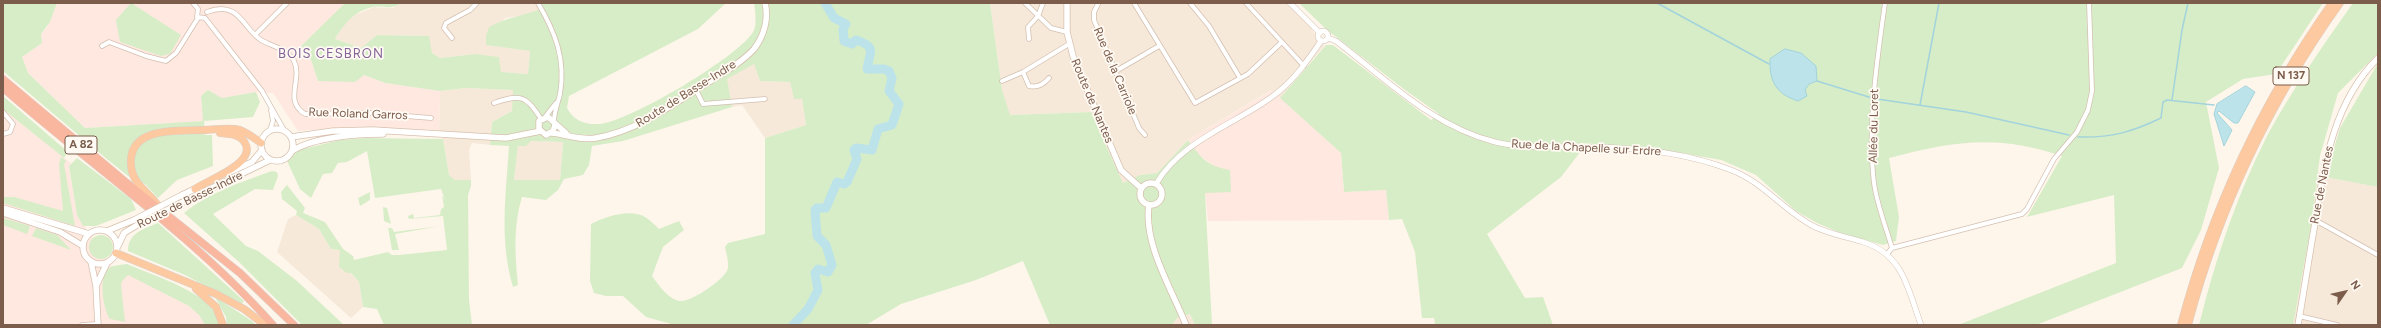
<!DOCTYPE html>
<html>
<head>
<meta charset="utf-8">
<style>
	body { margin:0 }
	#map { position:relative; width:2381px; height:328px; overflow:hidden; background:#fef6eb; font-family:Figtree,sans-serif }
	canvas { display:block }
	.frame { position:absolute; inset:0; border:4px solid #7c5c4b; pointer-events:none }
	.north { position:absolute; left:2325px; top:272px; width:40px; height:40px; -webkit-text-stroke:3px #fffaf3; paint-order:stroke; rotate:56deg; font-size:11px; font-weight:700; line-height:16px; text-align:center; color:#7c5c4b }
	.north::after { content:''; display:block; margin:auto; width:14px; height:18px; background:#7c5c4b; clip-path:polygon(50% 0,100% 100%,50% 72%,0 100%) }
</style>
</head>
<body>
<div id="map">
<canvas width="2381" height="328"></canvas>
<div class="frame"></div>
<div class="north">N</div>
</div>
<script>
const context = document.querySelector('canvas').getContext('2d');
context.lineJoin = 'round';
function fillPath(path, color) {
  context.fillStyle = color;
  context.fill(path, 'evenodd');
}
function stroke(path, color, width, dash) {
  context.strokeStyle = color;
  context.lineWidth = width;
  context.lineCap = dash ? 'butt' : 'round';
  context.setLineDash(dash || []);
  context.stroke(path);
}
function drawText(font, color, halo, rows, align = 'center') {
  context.font = font + ' Figtree,sans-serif';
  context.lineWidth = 3.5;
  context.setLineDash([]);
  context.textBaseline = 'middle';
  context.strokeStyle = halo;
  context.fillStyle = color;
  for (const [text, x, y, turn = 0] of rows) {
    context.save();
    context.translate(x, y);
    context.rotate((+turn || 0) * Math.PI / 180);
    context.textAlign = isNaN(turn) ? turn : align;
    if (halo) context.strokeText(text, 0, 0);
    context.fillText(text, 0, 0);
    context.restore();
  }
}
fillPath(new Path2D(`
	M401 3H540L543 8 525 15 505 18 487 45 530 51 528 74 500 72 475 54 440 58 432 53 428 36 377 35 361 48 335 39 345 22 355 15 374 7 393 8Z
	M990 3H1286L1310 25 1318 41 1325 45 1280 98 1271 90 1188 140 1157 173 1140 175 1123 183 1091 112 1009 115 1002 90Z
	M754 63 760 81 790 82 794 99H802L806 125 765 138 742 105 732 107 726 79Z
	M466 88 514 90 512 111 492 122 490 145 472 143 469 150 471 180H455L449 175 443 139 439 130 440 91Z
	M530 141 563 142 560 180H514L518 145Z
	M2318 172 2325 177 2378 187V325H2293L2311 227Z
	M296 215 319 229 331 249 340 250 351 273 359 282 363 307 351 318 277 252 288 219Z
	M1190 314 1195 325H1172L1177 318Z`), '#f6e9d9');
fillPath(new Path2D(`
	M57 3H345L301 46 311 60 318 81 364 75 385 83 440 91 439 130 346 127 298 131 273 93 256 92 222 98 208 90 201 96 203 121 85 128 28 73 22 57 42 43 41 34 48 26Z
	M1272 90 1341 153 1344 192 1386 190 1389 220 1208 221 1205 193 1214 167 1197 153 1188 140Z
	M3 109 72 164 69 167 77 215 113 269 131 276 189 306 199 315 205 325H3Z`), '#fee8df');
fillPath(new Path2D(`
	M3 3H57L50 22 41 34 42 43 22 57 28 73 85 128 203 121 201 96 208 90 222 98 256 92 260 102 253 117 204 121 205 135H212L213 166 177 180 158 198 145 184 128 176 108 160 3 71Z
	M131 3 181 35 170 54 161 56 120 42 116 20Z
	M345 3H401C389 11 385 5 373 7 354 11 344 24 335 39L361 48 377 35 429 36 432 53 440 58 475 54 499 57 501 72 528 74 530 51 486 45V36L489 27C507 17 523 16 543 8L540 3H726L698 29 569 96 567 108C573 120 585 125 599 124 627 123 744 54 754 30 757 24 755 9 754 3H990L1002 90 1010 115 1091 112 1123 183 1140 175 1157 173 1188 140C1201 158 1207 166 1230 170L1231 192 1205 193 1212 325H1195L1190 314 1177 318 1172 325H1050L1023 261 976 280 901 304 866 325H675L646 317 623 296H606L594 293 590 281 591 224C604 217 631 208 645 217 650 220 655 225 659 229L679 221 684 230 663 247 652 276C658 284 667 298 679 301 690 303 726 279 728 268 729 262 726 253 725 247L728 243 765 234V138L806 125 802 99H794L790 82 760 81 754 64 727 79 732 107 623 141 592 146 589 165 583 175 564 179 558 190 546 200 522 197C513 226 515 256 518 285L513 287C499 239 506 194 509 146L490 145 492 122 512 111 513 90 466 88 440 91 385 83 364 75 355 82 318 81 311 60 301 46ZM531 141 563 142 560 180H514L518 146H526Z
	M1299 3H2323L2276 74 2243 79 2206 102 2219 168 2201 230 2182 268 2036 325H1958L2116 263 2114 195 2027 217 2062 156C1997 134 1953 141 1889 158L1899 217 1896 241 1883 245 1843 234 1817 223 1796 211 1756 175 1721 160 1653 148 1580 143 1581 151 1561 177 1487 234 1525 298 1543 297 1553 325H1435L1434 318H1422L1415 252 1402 219 1389 220 1386 190 1344 192 1341 153 1280 98 1326 45H1333L1431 120 1439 114 1405 90 1327 30Z
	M2353 3H2378V53L2338 93 2320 156 2311 227 2293 325H2199C2215 260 2237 195 2267 136 2292 90 2323 45 2353 3Z
	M2378 63V187L2325 177 2340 128Z
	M3 96 68 152 64 158 3 109Z
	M365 138 443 139 449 175 455 180H471V186L468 195 469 300 472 325H384L377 309 363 307 359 282 351 273H347L339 267 340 250 331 249 319 229 296 215 297 211 282 199 281 192 287 185 305 208 303 213 325 222 343 249 353 256 354 260 388 252 392 255H399L447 250 443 216 409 219 408 216 413 214 414 218 440 215 441 209 444 207 442 195 445 200 441 189 375 198 367 151 347 162 338 163 332 173 323 174 311 198 300 189 287 161 299 150 340 140Z
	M61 157 66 161 64 164 75 226 3 203V197H14L63 211 59 164Z
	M77 158 131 199 136 210 96 226H83L77 215 69 166Z
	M272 171 277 172 278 176 273 190 255 189 213 214 246 246 258 251 297 281 344 325H302L239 262 184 213C210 192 242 182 272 171Z
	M370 192V200L360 206 358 198Z
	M383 207 387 208 391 224 384 221Z
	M3 218 30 226 27 234 3 225Z
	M158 223 244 301 241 305 185 275 128 251C128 233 143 229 158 223Z
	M440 226 395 234 399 250H392L388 228H392L394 232Z
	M36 228 57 235 71 250 32 236Z
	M89 247a12 12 0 1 1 24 0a12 12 0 1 1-24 0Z
	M127 264C151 275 218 294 219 325H205L199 315 189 306 128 275 122 281 121 285 125 322 110 319C103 309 97 273 111 267 115 265 122 265 127 264Z
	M215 297 252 321 256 325H227L226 317Z`), '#d7edc7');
const water = new Path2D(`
	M1785 49 1801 53 1816 66 1817 81 1809 84 1805 90 1807 96 1798 101C1776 94 1769 81 1770 59Z
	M2246 86 2255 92 2238 123H2234L2219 111 2217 113 2232 130 2224 146 2214 114 2217 104Z`);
fillPath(water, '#bde3ea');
stroke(water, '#a3d3dc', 1);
stroke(new Path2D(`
	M1657 3 1769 64
	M1817 81 1872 98
	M1877 99 1966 112 2069 135
	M2172 100 2182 30 2188 3
	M1920 105 1939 3
	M2078 137C2111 138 2132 132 2161 118L2163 102 2167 100 2214 105`), '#a3d3dc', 1.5);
stroke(new Path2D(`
	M793 325 808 309 818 290 815 273 818 269 828 272 832 265 826 245 817 236 815 210 817 208H826L837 182 844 184 847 182 857 159 854 150 856 148 872 150 878 129 892 125 899 104 889 91 892 78 889 71 884 69H867C870 51 877 47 856 40L852 44 844 41 843 29 846 24 834 18 825 3`), '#bde3ea', 9);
const minor = new Path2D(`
	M193 3 198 9
	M538 3C555 32 566 59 560 94 558 103 554 112 554 121
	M1025 3 1051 28 1067 32
	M1134 3 1195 103 1248 74 1282 42
	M1190 3 1209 26 1240 78
	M1246 3 1304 66
	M1885 3C1877 60 1867 126 1874 183 1877 205 1886 227 1892 248
	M1098 4 1094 12V20L1139 128 1145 135
	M198 9 197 17 205 18
	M207 12C240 0 242 28 261 40 271 46 288 49 294 61 303 79 283 101 305 114L369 113 431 118
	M205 18 262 91 284 130
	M255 35 287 3
	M452 38 444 28 446 23 470 10 477 3
	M1029 39 1028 27 1038 16 1043 3
	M102 46 109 42 146 56 166 61 176 53 198 18
	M1116 71 1159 46
	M1023 72 1029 86C1037 88 1044 84 1049 78
	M1002 81 1023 72 1069 44
	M696 90 703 104 765 99
	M494 103C520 94 526 95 541 119
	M3 112 13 124 10 132 3 134
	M545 117 556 103
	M270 130 273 121 271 110
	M2315 220 2378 255
	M1888 253 1892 248 2022 214 2027 209 2054 159 2077 132 2088 110 2092 91 2089 3
	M2299 316 2337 325
	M82 325 98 324`);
const tertiary = new Path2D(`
	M1290 3 1320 33
	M1318 36a5 5 0 1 1 10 0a5 5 0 1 1-10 0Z
	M1328 38 1336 41C1386 79 1432 126 1495 142 1523 149 1555 146 1585 147 1634 147 1685 152 1731 170 1763 182 1783 210 1813 226 1829 234 1847 237 1863 242 1903 254 1908 289 1921 325
	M1156 184C1182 140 1234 125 1273 96 1294 81 1307 61 1321 41`);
const secondary = new Path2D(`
	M1067 3V32L1073 56 1121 170 1141 188
	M555 125 553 131 546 135 539 129V121L548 117 566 133
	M261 145a16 16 0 1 1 32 0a16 16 0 1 1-32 0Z
	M551 133C566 134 580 141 596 138 637 131 672 105 707 83 723 73 741 63 754 49 764 36 769 19 765 3
	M291 137 333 131 373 130 506 138 541 131
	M292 151C314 137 357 134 383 134
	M230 172 252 162 262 150
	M1140 194a11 11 0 1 1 22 0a11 11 0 1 1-22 0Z
	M182 195 199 187
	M185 201 270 160
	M1149 205C1143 243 1172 290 1186 325
	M3 208 89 234
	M3 213 60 232 83 246
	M83 247a17 17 0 1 1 34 0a17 17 0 1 1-34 0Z
	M107 231 134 220
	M118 246 124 233 139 224
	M91 262 96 286 98 325
	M96 286 107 263
	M2298 325C2304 291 2309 257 2315 223 2324 164 2334 101 2378 58`);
const trunk = new Path2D(`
	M195 189C208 180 257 163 245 143 240 134 230 134 220 133
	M161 210C152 193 132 186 131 165 128 126 178 131 203 130 215 130 228 127 240 130 248 133 254 138 261 143
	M116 253 216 294 244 309 265 325
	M196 289 216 307 223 325
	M2181 325C2212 208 2262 102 2332 3
	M2188 325C2219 208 2270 101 2340 3`);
const motorway = new Path2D(`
	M3 79 127 183 240 273 294 325
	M3 88C93 167 194 236 273 325`);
stroke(minor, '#d4c0b2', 5.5);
stroke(tertiary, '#d4c0b2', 6);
stroke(secondary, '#d7c0ae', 7);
stroke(trunk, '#dad1cd', 8);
stroke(motorway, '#dad1cd', 8);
stroke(minor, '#fff', 4);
stroke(tertiary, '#fff', 5);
stroke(secondary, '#fff', 5.5);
stroke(trunk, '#fcc9a0', 7);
stroke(motorway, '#fab79f', 7);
const secondaryBridge = new Path2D(`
	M134 220 182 195
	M139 224 185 201`);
stroke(secondaryBridge, '#d7c0ae', 7, []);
stroke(secondaryBridge, '#fff', 5.5);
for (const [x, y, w] of [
	[2291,76,36],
	[81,145,32]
]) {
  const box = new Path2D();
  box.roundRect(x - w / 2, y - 9, w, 18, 3);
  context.fillStyle = '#fffaf3';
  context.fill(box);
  stroke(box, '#7c5c4b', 1);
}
drawText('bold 11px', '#7c5c4b', null, [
	["N 137",2291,76],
	["A 82",81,145]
]);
drawText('12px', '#7c5c4b', '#fffaf3', [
	["Rue de la Carriole",1115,71,67],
	["Route de Basse-Indre",686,94,-32],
	["Route de Nantes",1092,101,67],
	["Rue Roland Garros",358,114,2],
	["Allée du Loret",1874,126,-89],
	["Rue de la Chapelle sur Erdre",1586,148,3],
	["Rue de Nantes",2322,185,-79],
	["Route de Basse-Indre",190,200,-26]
]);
context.letterSpacing = '1px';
drawText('13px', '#856497', '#fffaf3', [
	["BOIS CESBRON",331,54]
]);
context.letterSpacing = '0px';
</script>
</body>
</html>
